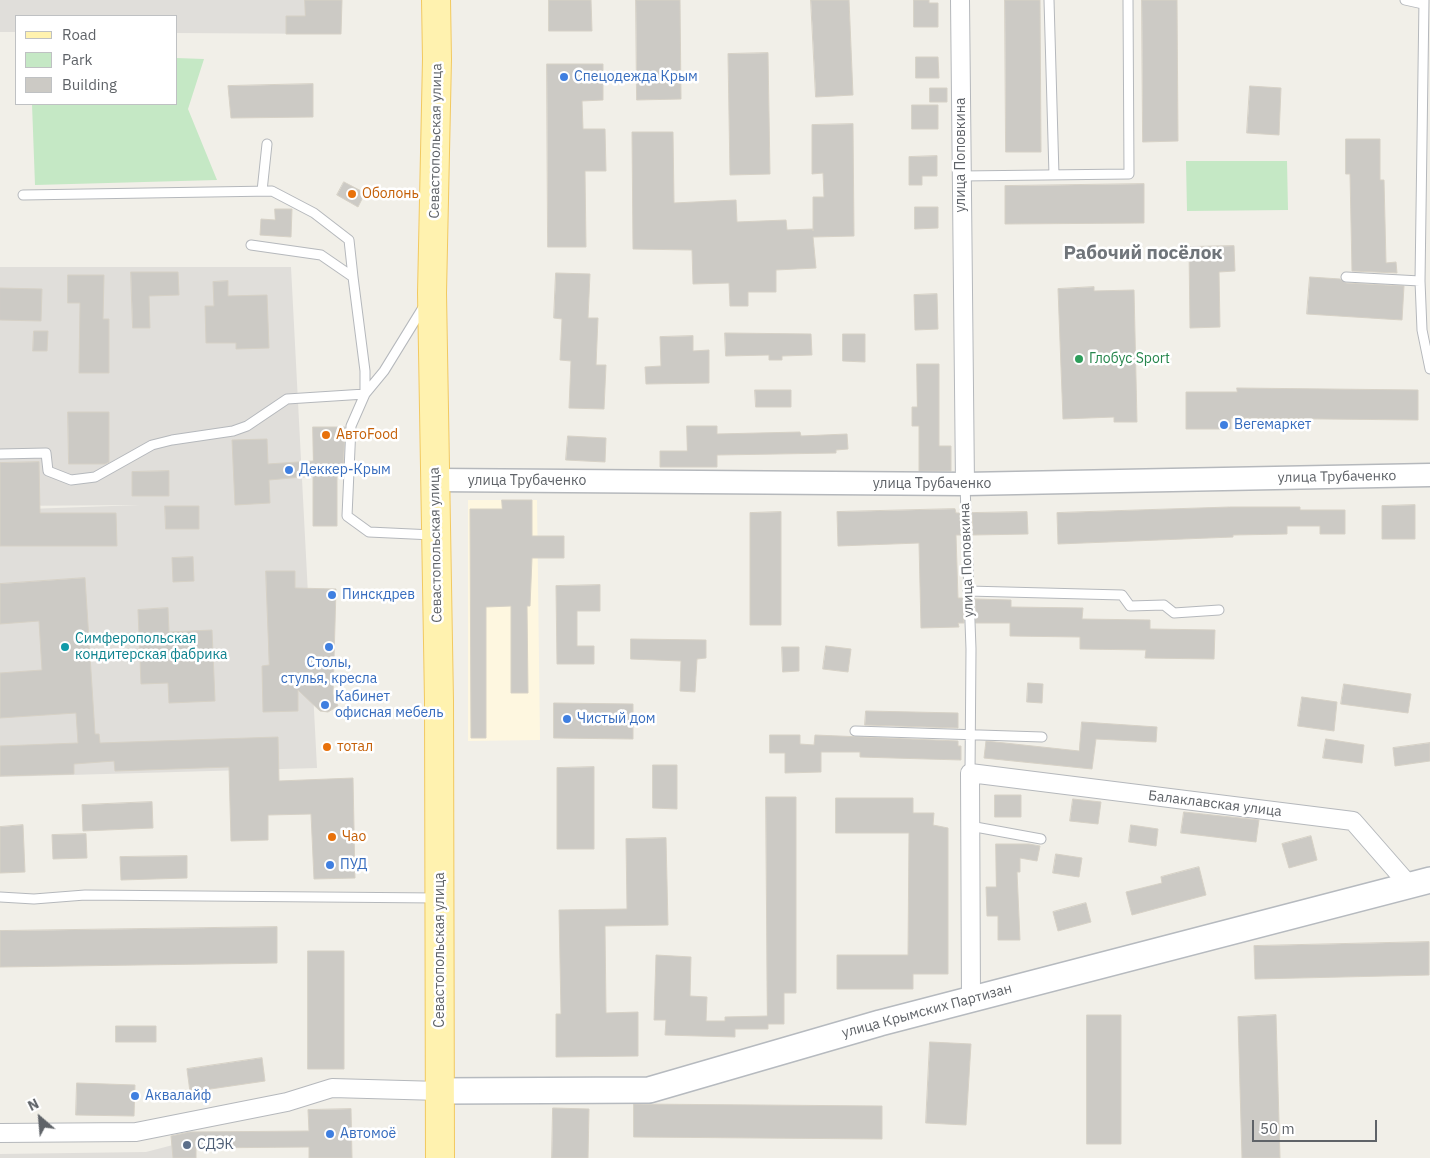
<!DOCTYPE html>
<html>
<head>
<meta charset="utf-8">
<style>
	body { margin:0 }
	#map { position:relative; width:1430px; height:1158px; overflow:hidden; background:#f1efe8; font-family:"IBM Plex Sans",sans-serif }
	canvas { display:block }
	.legend { position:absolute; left:15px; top:15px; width:162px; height:90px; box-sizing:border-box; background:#fff; border:1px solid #bfc1c3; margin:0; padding:6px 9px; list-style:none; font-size:15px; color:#5f6368 }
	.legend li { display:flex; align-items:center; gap:10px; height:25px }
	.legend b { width:25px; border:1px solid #bfc1c3 }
	.north { position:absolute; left:15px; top:1093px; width:50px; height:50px; -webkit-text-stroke:4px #fff; paint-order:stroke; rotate:333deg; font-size:14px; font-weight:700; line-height:20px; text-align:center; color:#5f6368 }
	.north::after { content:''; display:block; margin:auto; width:18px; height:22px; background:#5f6368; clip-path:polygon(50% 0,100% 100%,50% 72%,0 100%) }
	.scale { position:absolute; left:1252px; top:1120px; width:125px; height:22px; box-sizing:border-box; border:2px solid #5f6368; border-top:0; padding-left:6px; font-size:15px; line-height:18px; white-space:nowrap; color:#5f6368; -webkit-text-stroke:4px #fff; paint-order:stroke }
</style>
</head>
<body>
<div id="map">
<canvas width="1430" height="1158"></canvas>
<ul class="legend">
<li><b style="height:6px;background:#fff2af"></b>Road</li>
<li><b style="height:14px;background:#c5e8c5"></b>Park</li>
<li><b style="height:14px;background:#cccac5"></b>Building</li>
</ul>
<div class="north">N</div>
<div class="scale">50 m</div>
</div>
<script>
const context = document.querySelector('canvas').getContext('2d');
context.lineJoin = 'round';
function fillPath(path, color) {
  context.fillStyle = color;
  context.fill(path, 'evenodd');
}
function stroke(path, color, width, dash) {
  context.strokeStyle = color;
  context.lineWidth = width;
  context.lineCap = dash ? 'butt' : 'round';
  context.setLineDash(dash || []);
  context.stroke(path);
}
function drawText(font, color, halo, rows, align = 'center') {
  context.font = font + ' "IBM Plex Sans",sans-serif';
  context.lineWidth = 5;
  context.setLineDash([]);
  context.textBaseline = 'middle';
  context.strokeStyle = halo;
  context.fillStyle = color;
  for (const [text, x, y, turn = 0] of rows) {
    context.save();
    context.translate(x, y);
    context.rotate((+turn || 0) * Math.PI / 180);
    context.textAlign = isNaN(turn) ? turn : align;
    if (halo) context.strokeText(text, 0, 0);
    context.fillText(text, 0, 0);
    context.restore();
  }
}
fillPath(new Path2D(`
	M468 500H537L540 740 468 741Z`), '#fef7e0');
fillPath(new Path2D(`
	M0 0H342L341 34 176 33V16H16V32H0Z
	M0 267H291L317 768 0 777V510L140 505 0 506Z
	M196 1139 195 1158H0V1154L146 1152Z`), '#e0deda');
fillPath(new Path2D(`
	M176 58 204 59 188 109 217 180 35 185 32 104H176Z
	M1186 161H1287L1288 210 1187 211Z`), '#c5e8c5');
const building = new Path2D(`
	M305 0H342L341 34H286V16H305Z
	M549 0H591L592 31H549Z
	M636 0H680L681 99 637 100Z
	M811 0H849L853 95 816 97Z
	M914 0H929V3H938V27H914Z
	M1005 0H1040L1041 152H1006Z
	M1142 0H1177L1178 141 1143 142Z
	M768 53 770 174 730 175 728 54Z
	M916 57H938L939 78H916Z
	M547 64H603V100L582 101 583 129H605L606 171H585L586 247H548Z
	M313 84V117L231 118 228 86Z
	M1250 86 1281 88 1279 135 1247 133Z
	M930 88H947V102H930Z
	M912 105H938V129H912Z
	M853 124 854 236 813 237 816 268 776 270V292H748V306H730L729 283 693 284 692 250 633 249 632 132H673L674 203 736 200 737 222 786 220 787 230 813 229V231V197H824L823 173 812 174V125Z
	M1346 139H1380V180H1384L1386 263 1396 262 1397 273 1352 271 1350 174H1346Z
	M937 156V176H922V185H909V157Z
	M344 182 365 193 358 207 337 195Z
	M1144 184V223L1005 224V186Z
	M915 207H938V228L915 229Z
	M275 209H292L291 237 260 235 261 219 275 220Z
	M1234 246 1235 271 1219 272 1220 327 1190 328 1189 247Z
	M131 272H178L179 295 149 296 150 328H133Z
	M556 273 590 274 588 318H598L596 365H606L604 409 569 408 571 361 560 360 562 319 554 318Z
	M68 275H104L103 319H109V373H79L80 303H68Z
	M1310 277 1340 279 1346 283 1404 286 1402 320 1307 314Z
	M228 281V296L267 295 269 348 236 349V343H206L205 306H214L213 282Z
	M1094 287V291L1134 290 1137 422H1114V417L1063 419 1058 289Z
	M0 288 42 289 41 321 0 320Z
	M937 294 938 329 915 330 914 295Z
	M34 331H48L47 351H33Z
	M725 333 811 334 812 355 782 356V360H769V355L726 356Z
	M843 334H865V362L843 361Z
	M693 336V351L709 350V383L646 384 645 367 661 366 660 337Z
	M917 364H939V446H951V471H919V426H912V407H917Z
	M1237 388 1418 390V420L1231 418V429H1186V392H1237Z
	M755 390H791V407H756Z
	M68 412H109V462L105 464H69Z
	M687 426H717V434L800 432 801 436 847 434 848 449 836 450V453L717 455V467H660V451H687Z
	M313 427H345L343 473 337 474V526H313V476L269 480 270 503 235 505 232 440 267 439 268 464 313 461Z
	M568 436 606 438 605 462 566 460Z
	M39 462 40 513H116L117 546H0V463Z
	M169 471V496H132V472Z
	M502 500H532V536H564V558H532L530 606H527L528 693H511V606L486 607V738H471L470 509H502Z
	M1415 505V539H1382V506Z
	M165 506H199V529H166Z
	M1230 507H1300V510H1345V534H1320V526H1287V534L1233 535V537L1058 544 1057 513Z
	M955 509 956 513H960L961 535H956L958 598H963L964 623H958L959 627 921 628 919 543 838 546 837 512Z
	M781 512V625H750V513Z
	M1027 512 1028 534 973 535 972 513Z
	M193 557 194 581 173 582 172 558Z
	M266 571H295V588L336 589 333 694 338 706 328 712 320 711 298 690V711L263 712 262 666 269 665Z
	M85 578 95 734H99L100 743 278 737 279 781 353 778 355 878 314 879 311 814 268 815V840L231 841 229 767 115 771 114 761 74 764V774L0 776V746L78 743 76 713 0 718V673L42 670 39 621 0 624V584Z
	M600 585V611H577V646H594V664H557L556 586Z
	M975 599 1011 600V607L1083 608 1082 619 1150 620V629L1215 630 1214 659 1145 658 1146 650 1080 649V637L1010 636V623H976Z
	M168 608 169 632 212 630 215 701 169 703 168 683 141 684 138 610Z
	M631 639 706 640V658L697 659 695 692 680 691 681 661 631 659Z
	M826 646 851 649 848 672 823 669Z
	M782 647H799V671L783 672Z
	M1028 683 1043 684 1042 703 1027 702Z
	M1344 684 1411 694 1408 713 1341 704Z
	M1302 697 1337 702 1334 731 1298 726Z
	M554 703 633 704V739L554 738Z
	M866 711 958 713V728L865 725Z
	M1082 722 1157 727 1156 742 1096 739 1092 769 984 758 986 741 1079 751Z
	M770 735H800V744L814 745 815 735 958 741V746H961V760L860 757V752H821V772L785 773V753H770Z
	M1326 739 1364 745 1362 763 1323 758Z
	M1430 743V761L1395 766 1393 748Z
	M653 765H677V809L653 808Z
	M594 767V849H557V768Z
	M995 795H1021V817H995Z
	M766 797H796V993H784V1024H768V1029H735V1037L665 1035 666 1020H654L656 955 691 957 690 996 707 997 706 1021H725V1017L767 1016Z
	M836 798H913V813H934L933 825 948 828V974H913V989H837V955H908L909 833H836Z
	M1073 799 1101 802 1098 824 1070 821Z
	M152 802 153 828 83 831 82 805Z
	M1184 812 1259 820 1256 842 1181 833Z
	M23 825 25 872 0 873V827Z
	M1131 825 1158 829 1156 846 1129 842Z
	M86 834 87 858 53 859 52 835Z
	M1311 836 1317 860 1289 868 1282 844Z
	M666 838 668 925 605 926 606 1013 638 1012V1056L556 1057V1014H561L559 910 627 909 626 839Z
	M996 844H1029L1040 846 1037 861 1020 858V872H1017L1020 940H998V916H987L986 887H996Z
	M1056 854 1082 858 1079 877 1053 873Z
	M187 856V878L121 880 120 857Z
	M1199 867 1206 895 1132 915 1126 892 1162 883 1161 877Z
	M1086 903 1091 922 1058 931 1053 912Z
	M277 927V963L0 967V931Z
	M1429 942V975L1255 979 1254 946Z
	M308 951H344V1069H308Z
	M1087 1015H1121V1144H1087Z
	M1276 1015 1280 1158H1242L1238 1017Z
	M116 1026H156V1042H116Z
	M930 1042 971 1044 966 1125 926 1123Z
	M262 1058 265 1081 190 1092 187 1069Z
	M77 1083 135 1085 134 1116 76 1115Z
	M634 1104 882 1106V1139L634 1137Z
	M553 1108 589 1109 588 1158H552Z
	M351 1109 352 1158H309V1147L196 1148V1158H173L171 1136 190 1132 309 1131 308 1110Z`);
fillPath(building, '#cccac5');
stroke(building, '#d6d1c6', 1);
const service = new Path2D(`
	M1049 0 1054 175
	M1405 0 1423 4
	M1424 0 1420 281 1422 330 1430 369
	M962 176 1129 174 1128 0
	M262 191 267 144
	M23 195 272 191 314 213 349 240 353 277
	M1346 277 1420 281
	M424 306 384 371 365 394 351 426 347 516 369 532 433 535
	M0 454 46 453 48 471 71 480 95 477 152 445 172 440 233 431 247 426 287 399 365 394V371L353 277 321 255 251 245
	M965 485 971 649 970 773
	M968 591 1122 595 1130 606 1164 605 1174 613 1219 610
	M855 731 1042 737
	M970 826 1041 839
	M0 897 34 899 85 895 437 898`);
const minor = new Path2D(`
	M960 0 965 484
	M971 999 970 773 1353 821 1409 885
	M0 1133 136 1132 287 1102 332 1088 440 1091`);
const tertiary = new Path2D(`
	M435 480 965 484 1430 475`);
const secondary = new Path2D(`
	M440 1091 649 1090 880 1023 1430 880`);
const primary = new Path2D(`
	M436 0 437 59 432 293 439 701 440 1158`);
stroke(service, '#b5b8bc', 11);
stroke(minor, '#b5b8bc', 20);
stroke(tertiary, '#b5b8bc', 25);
stroke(secondary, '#b6babf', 28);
stroke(primary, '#f2c960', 30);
stroke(service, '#fff', 9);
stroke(minor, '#fff', 18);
stroke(tertiary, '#fff', 22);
stroke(secondary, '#fff', 25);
stroke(primary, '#fff2af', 28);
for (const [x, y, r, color] of [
	[564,77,5,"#3f7fe0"],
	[352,194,5,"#e8710a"],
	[1079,359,5,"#2e9e5b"],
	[1224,425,5,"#3f7fe0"],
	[326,435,5,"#e8710a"],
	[289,470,5,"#3f7fe0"],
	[332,595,5,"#3f7fe0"],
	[65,647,5,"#0f9aa8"],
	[329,647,5,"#3f7fe0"],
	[325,705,5,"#3f7fe0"],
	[567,719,5,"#3f7fe0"],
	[327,747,5,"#e8710a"],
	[332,837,5,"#e8710a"],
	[330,865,5,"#3f7fe0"],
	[135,1096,5,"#3f7fe0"],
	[330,1134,5,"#3f7fe0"],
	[187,1145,5,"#5c6f8a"]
]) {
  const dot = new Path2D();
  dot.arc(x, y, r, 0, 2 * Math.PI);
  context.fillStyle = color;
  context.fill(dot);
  stroke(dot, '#fff', 2);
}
drawText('14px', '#366cbe', '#fff', [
	["Спецодежда Крым",574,77],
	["Вегемаркет",1234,425],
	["Деккер-Крым",299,470],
	["Пинскдрев",342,595],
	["Столы,",329,663,"center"],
	["стулья, кресла",329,679,"center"],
	["Кабинет",335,697],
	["офисная мебель",335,713],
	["Чистый дом",577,719],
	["ПУД",340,865],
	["Аквалайф",145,1096],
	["Автомоё",340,1134]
], 'left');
drawText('14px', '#5f6368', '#fff', [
	["Севастопольская улица",436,141,-89],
	["улица Поповкина",961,155,-90],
	["улица Трубаченко",1337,477,-1],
	["улица Трубаченко",527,481],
	["улица Трубаченко",932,484],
	["Севастопольская улица",436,545,-91],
	["улица Поповкина",967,560,-92],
	["Балаклавская улица",1215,804,7],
	["Севастопольская улица",440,950,-90],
	["улица Крымских Партизан",927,1011,-15]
]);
drawText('14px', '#c56008', '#fff', [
	["Оболонь",362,194],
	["АвтоFood",336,435],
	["тотал",337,747],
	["Чао",342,837]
], 'left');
drawText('14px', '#27864d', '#fff', [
	["Глобус Sport",1089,359]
], 'left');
drawText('14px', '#0d838f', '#fff', [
	["Симферопольская",75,639],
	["кондитерская фабрика",75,655]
], 'left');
drawText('14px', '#4e5e75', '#fff', [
	["СДЭК",197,1145]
], 'left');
drawText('bold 19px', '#70757a', '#fff', [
	["Рабочий посёлок",1143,254]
]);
</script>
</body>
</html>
